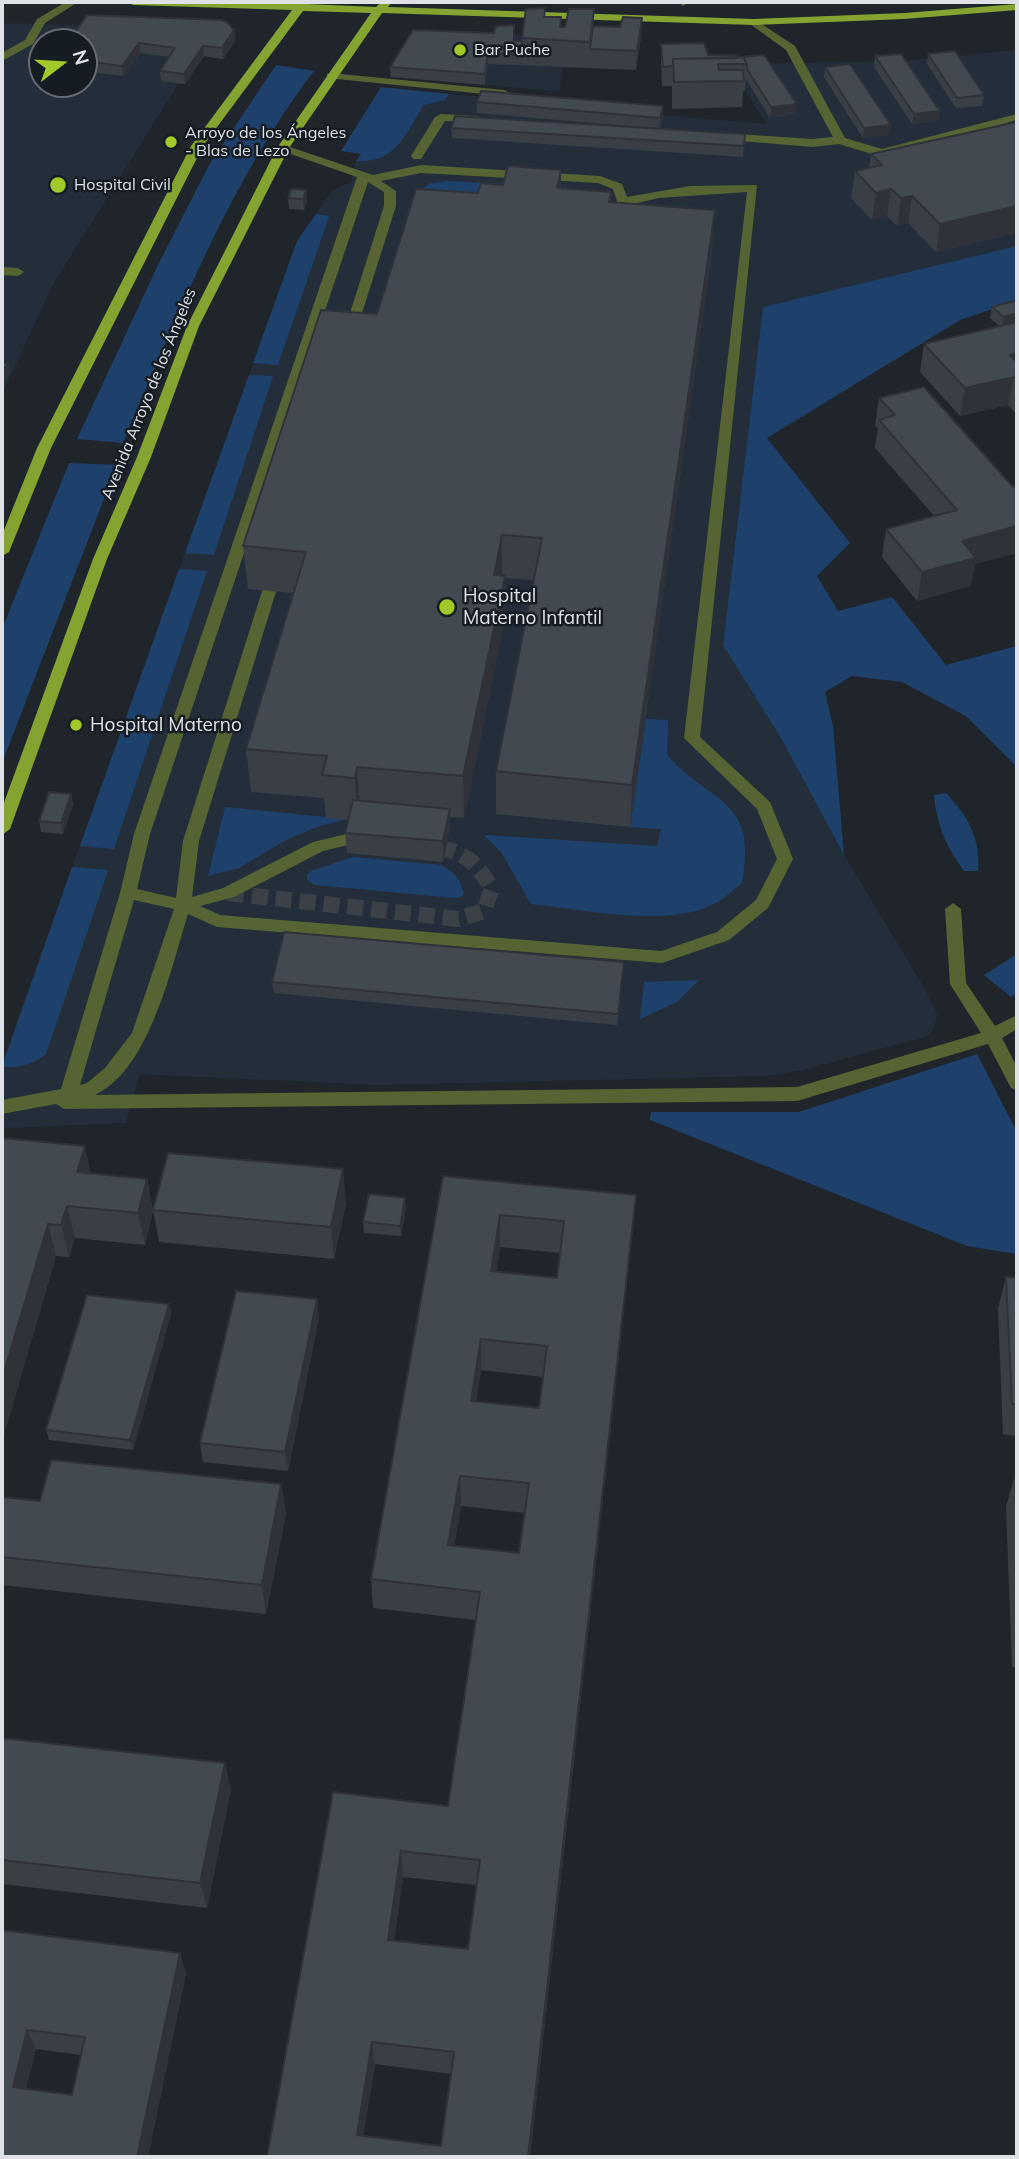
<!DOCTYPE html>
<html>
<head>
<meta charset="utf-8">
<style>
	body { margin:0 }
	#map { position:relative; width:1019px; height:2159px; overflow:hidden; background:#20252c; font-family:Mulish,sans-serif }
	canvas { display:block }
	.frame { position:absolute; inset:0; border:4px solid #dee2e7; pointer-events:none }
	.north { position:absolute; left:28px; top:28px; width:70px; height:70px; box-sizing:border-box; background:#161c23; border:2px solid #666b71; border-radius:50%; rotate:73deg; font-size:19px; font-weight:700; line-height:28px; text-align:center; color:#dee2e7 }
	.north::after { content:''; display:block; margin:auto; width:24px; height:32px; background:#a1c929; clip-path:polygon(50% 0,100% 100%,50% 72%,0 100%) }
</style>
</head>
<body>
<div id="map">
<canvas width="1019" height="2159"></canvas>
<div class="frame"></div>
<div class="north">N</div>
</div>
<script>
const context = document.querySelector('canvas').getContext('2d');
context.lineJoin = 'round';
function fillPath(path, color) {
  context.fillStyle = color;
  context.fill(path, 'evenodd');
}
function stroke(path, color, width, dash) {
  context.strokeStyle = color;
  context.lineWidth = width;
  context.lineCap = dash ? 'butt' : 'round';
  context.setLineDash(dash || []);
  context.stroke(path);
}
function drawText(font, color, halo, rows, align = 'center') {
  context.font = font + ' Mulish,sans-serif';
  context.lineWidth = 5;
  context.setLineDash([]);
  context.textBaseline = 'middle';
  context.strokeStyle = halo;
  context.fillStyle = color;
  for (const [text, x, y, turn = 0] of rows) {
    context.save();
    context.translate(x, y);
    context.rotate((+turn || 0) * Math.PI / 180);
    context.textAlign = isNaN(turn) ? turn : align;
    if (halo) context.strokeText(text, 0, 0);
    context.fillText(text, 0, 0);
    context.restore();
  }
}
fillPath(new Path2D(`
	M15 23 222 31 229 33 235 41 223 59 204 56 185 84H178L52 286 2 395V24ZM42 42H84V84H42Z
	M526 35 522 65 563 67 559 91 391 77 484 37Z
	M1017 50V246L763 307 723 644 781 738 844 855 923 986 937 1013 935 1025 928 1036 799 1071 763 1076 378 1085 139 1074 126 1123 2 1128V1063L297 241 332 191 351 182 356 161 411 91 661 111V115L766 124 728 64 904 61Z`), '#242e3a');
fillPath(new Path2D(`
	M276 65 314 71C229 182 178 315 123 443L77 439 157 267 209 165Z
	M381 87 449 94 445 100 424 105C404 135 397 163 356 161L361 154 341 151Z
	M447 181 512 184 515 201 419 194 420 190 431 183Z
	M316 214 329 216 278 365 253 363 297 241Z
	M1017 246V301L960 320 767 438 850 543 817 576 838 611 892 597 946 665 1017 646V767L966 716 902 682 852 676 825 692 833 726 844 855 781 738 723 645 763 307Z
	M249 375 273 376 214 555 185 553Z
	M69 463 117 465 2 763V629Z
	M179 569 207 571 114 849 80 846Z
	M646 719 668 720 667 755C712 805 758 798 742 883 734 889 725 898 716 903 669 929 583 909 531 904L501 852 484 835 657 846 661 829 630 827Z
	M946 793C968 816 981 839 978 871H964C946 846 937 826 934 795Z
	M225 807 346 819 317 827 288 839 239 868 208 876Z
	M353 857 441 865C455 872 460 879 464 894L461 897 455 898 315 885 307 880V875L311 871Z
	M72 867 108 870 46 1054C31 1065 20 1068 2 1067Z
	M1017 954V993L1011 997 984 975Z
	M699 980 677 1002 640 1019 644 982Z
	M977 1054 1017 1132V1254L967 1246 650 1120 651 1112H799Z`), '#1e416c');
stroke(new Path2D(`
	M228 893 458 919 484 911 492 888C471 856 462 850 424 846`), '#3c4148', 16, [16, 8]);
fillPath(new Path2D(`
	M66 2H78L45 23 33 44 2 61V53L25 40 37 19Z
	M678 2H688V3L683 6Z
	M754 19 795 46 845 138 882 149 1017 114V120L882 157 839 144 812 147 718 139 716 137 722 133 812 139 833 137 786 50 750 24 749 22Z
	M331 73 504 90 510 93 504 96 327 78V74Z
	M441 114 477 116 483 119 477 122 445 121 421 159H413L411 156 435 117Z
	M279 146H287L373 175 421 165 600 176 622 184 627 197 690 186 757 185 700 737 770 802 793 859 768 908 729 940 662 963 217 927 188 914C171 968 150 1069 95 1095L797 1087 981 1033 950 984 945 909 953 903 961 909 966 983 995 1026 1017 1015V1029L1002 1038 1017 1067V1090L1011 1088 988 1044 797 1101 64 1109 56 1104 2 1114V1100L61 1089 120 893 134 834 357 177 279 150ZM421 173 598 183 613 189 617 201 599 215 605 219 628 205 659 198 747 192 684 738 757 809 777 859 756 900 717 932 661 951 220 915 200 906 234 897 323 851 356 843 358 839 350 833 313 842 223 888 192 897 199 841 283 569 276 564 269 569 183 841 176 898 137 889 150 834 368 182 384 192V206L343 335 349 339 355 335 396 206V191L381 181ZM134 900 174 909 132 1033 105 1068 87 1083 80 1085Z
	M2 267 18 268 24 272 18 276 2 275Z`), '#556432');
fillPath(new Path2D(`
	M128 2 296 4 306 2 307 4 376 7 381 2H392L388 7 754 19 904 13 1017 4V10L904 19 754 25 382 13 289 148 199 326 151 457 107 559 10 829 2 835V808L93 559 137 457 187 326 277 148 371 13 303 11 203 146 51 448 9 552 2 556V535L37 448 191 146 292 10 133 5Z`), '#84a330');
fillPath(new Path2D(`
	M526 9 545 17H561V27H565L594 9 593 26 641 37 636 70 488 64 485 85 391 77 390 67 514 41H522Z
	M234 30 235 41 223 59 204 56 185 84 161 81 160 71 169 57 141 53 123 76 84 71V42Z
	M661 44 708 55 738 58 764 55 796 114 770 118 746 79 745 91H743L742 107 672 109V86H662L661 63Z
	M928 54 984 95 982 106 956 108 927 64Z
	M875 56 940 111 938 121 912 124 874 67Z
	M825 67 891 125 889 135 863 138 824 77Z
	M477 102 663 117 660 128 745 134 743 157 452 138 451 128 638 127 477 113Z
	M1017 122V233L936 252 908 223 897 226 887 216 872 220 851 198 855 171 869 168 871 154Z
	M561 170V189L611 192V203L712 252 630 827 496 814V771L534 580 505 578V619L464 818 450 817V829L443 862 347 853 345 833 348 820 326 818 324 798 251 792 246 749 293 593 248 589 243 546 377 314 478 193 503 185Z
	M291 189 307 201 304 210 289 209 288 198Z
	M1017 303V415L1008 405 960 416 920 372 924 344 999 326 990 318 992 307Z
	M879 398 1013 487 1017 486V553L975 564 971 586 917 601 882 557 886 529 934 516 875 448 878 428 875 426Z
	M71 794 73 805 63 834 41 832 39 821Z
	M623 973 617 1025 274 993 272 982Z
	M2 1138 91 1174 147 1179 153 1211 145 1245 75 1238 69 1257 56 1256 2 1441Z
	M443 1176 636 1195 633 1227 530 2157H267L333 1792 448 1806 476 1620 373 1608 371 1579ZM500 1247 560 1253 557 1278 496 1272ZM481 1370 543 1377 539 1408 476 1402ZM461 1506 525 1513 519 1553 454 1546ZM403 1877 476 1885 468 1949 394 1940ZM375 2064 451 2074 441 2146 363 2136Z
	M346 1202 334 1259 159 1242 153 1210Z
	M406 1208 401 1236 364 1233 363 1222Z
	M1006 1277 1017 1278V1436L1003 1434 998 1309Z
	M317 1299 319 1318 288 1471 203 1462 200 1443Z
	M169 1304 171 1314 133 1450 49 1440 46 1430Z
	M1015 1476H1017V1668L1012 1667 1006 1506Z
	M281 1484 286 1514 266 1614 2 1585V1497L40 1501Z
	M2 1738 231 1789 207 1908 2 1884Z
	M2 1930 186 1973 148 2157H2ZM36 2049 81 2055 72 2095 26 2089Z`), '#3a3f46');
fillPath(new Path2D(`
	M642 18 641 37 636 70 637 51Z
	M234 30 235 41 223 59 222 48Z
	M139 43 141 53 123 76 122 66Z
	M203 46 204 56 185 84 184 74Z
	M488 53V64L485 85V74Z
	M797 104 796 114 770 118 771 107Z
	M663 106V117L659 129 660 118Z
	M940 111 938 121 912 124 914 114Z
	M891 125 889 135 863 138 864 128Z
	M561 170 560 211 557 188Z
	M891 189 887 216 872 220 876 193Z
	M306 190 307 201 304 210 303 199Z
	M912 196 908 223 897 226 901 198Z
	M1017 206V233L936 252 940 224Z
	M715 210 712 252 630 827 632 785Z
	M1017 313V324L1002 328 1004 317Z
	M1017 353V379L1014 377 1008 405 960 416 965 388 1010 355Z
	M8 363 10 373 3 385 2 373Z
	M1017 526V553L975 564 971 586 917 601 922 572 962 541Z
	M502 535V578L494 575Z
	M505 576V619L464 818 463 776Z
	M357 767 360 810 357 821 355 778Z
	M71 794 73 805 63 834 61 823Z
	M450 809V829L443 862V841Z
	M85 1146 92 1179 77 1172Z
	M343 1169 346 1202 334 1259 331 1227Z
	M147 1179 153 1211 145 1245 138 1213Z
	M636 1195 633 1227 530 2157H528Z
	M405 1198 406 1208 401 1236 400 1226Z
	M67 1206 75 1238 69 1257 61 1225Z
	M500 1215V1247L491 1303V1271Z
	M48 1224 56 1256 2 1441V1379Z
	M317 1299 319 1318 288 1471 285 1452Z
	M169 1304 171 1314 133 1450 130 1440Z
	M481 1339V1370L472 1432 471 1401Z
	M460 1476 461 1506 449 1574 448 1545Z
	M281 1484 286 1514 266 1614 262 1585Z
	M225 1763 231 1789 207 1908 200 1883Z
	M401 1851 403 1877 390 1964 388 1940Z
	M180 1953 186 1973 148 2157H137Z
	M27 2030 36 2049 22 2105 13 2087Z
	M372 2042 375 2064 360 2156 357 2135Z`), '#2f3339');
const building = new Path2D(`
	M545 8 544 17H561L560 27H565L569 9H594L590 42 522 38 526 9Z
	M87 15 221 20 228 23 234 30 222 48 203 46 184 74 160 71 175 48 139 43 122 66 84 61V42H69Z
	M623 17 642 18 637 51 590 49 593 26 620 27Z
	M514 25V41H522V55L488 53 485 74 390 67 413 30 494 33 496 26Z
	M704 43 708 55H736L738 58 673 59V66L663 67 661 44Z
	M955 51 984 95 957 98 928 54Z
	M901 54 940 111 914 114 875 56Z
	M764 55 797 104 771 107 747 69V64L743 57H741Z
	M743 57 747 64H718L719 70H743L744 81 674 82 673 59Z
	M850 64 891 125 864 128 825 67Z
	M481 91 663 106 660 118 477 102Z
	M455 116 745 134 744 146 451 128Z
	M1017 122V206L940 224 912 196 901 198 891 189 876 193 855 171 882 165 871 154Z
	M508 166 561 170 557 188 611 192 609 202 715 210 632 785 496 771 542 538 502 535 494 575 505 576 463 776 357 767 355 778 322 775 327 756 246 749 306 552 243 546 321 310 377 314 416 189 478 193 481 183 503 185Z
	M291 189 306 190 303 199 288 198Z
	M1014 301 1017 303V313L1004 317 992 307Z
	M1017 322V353L1010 355 1017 362V381L1014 377 965 388 924 344Z
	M2 363H8L2 373Z
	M924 387 1013 487 1017 486V526L962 541 976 558 922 572 886 529 957 510 879 420 895 415 879 398Z
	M49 792 71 794 61 823 39 821Z
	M353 800 450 809 443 841 345 833Z
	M284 932 624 962 618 1014 272 982Z
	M2 1138 85 1146 77 1172 147 1179 138 1213 67 1206 61 1225 48 1224 2 1379Z
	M168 1153 343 1169 331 1227 153 1210Z
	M443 1176 636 1195 528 2157H267L333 1792 448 1806 480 1592 371 1579ZM500 1215 564 1221 557 1278 491 1271ZM481 1339 547 1346 539 1408 471 1401ZM460 1476 529 1483 519 1553 448 1545ZM401 1851 480 1860 468 1949 388 1940ZM372 2042 454 2052 441 2146 357 2135Z
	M369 1194 405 1198 400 1226 363 1222Z
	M1006 1277 1017 1278V1404H1012Z
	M236 1291 317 1299 285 1452 200 1443Z
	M87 1295 169 1304 130 1440 46 1430Z
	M51 1460 281 1484 262 1585 2 1557V1497L40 1501Z
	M1015 1476H1017V1527Z
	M2 1738 225 1763 200 1883 2 1860Z
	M2 1930 180 1953 137 2157H2ZM27 2030 85 2037 72 2095 13 2087Z`);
fillPath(building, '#434951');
stroke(building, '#2f3339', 2);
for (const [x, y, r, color] of [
	[460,50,7,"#a1c929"],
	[171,142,7,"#a1c929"],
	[58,185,9,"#a1c929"],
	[447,607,9,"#a1c929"],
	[76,725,7,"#a1c929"]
]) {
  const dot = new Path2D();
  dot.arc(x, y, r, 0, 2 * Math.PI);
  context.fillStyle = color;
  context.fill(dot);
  stroke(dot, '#161c23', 2.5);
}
drawText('16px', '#dee2e7', '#161c23', [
	["Bar Puche",474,50],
	["Arroyo de los Ángeles",185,133],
	["- Blas de Lezo",185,151],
	["Hospital Civil",74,185]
], 'left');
drawText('16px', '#dee2e7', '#161c23', [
	["Avenida Arroyo de los Ángeles",149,394,-68]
]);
drawText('19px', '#dee2e7', '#161c23', [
	["Hospital",463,596],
	["Materno Infantil",463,618],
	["Hospital Materno",90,725]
], 'left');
</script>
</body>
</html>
